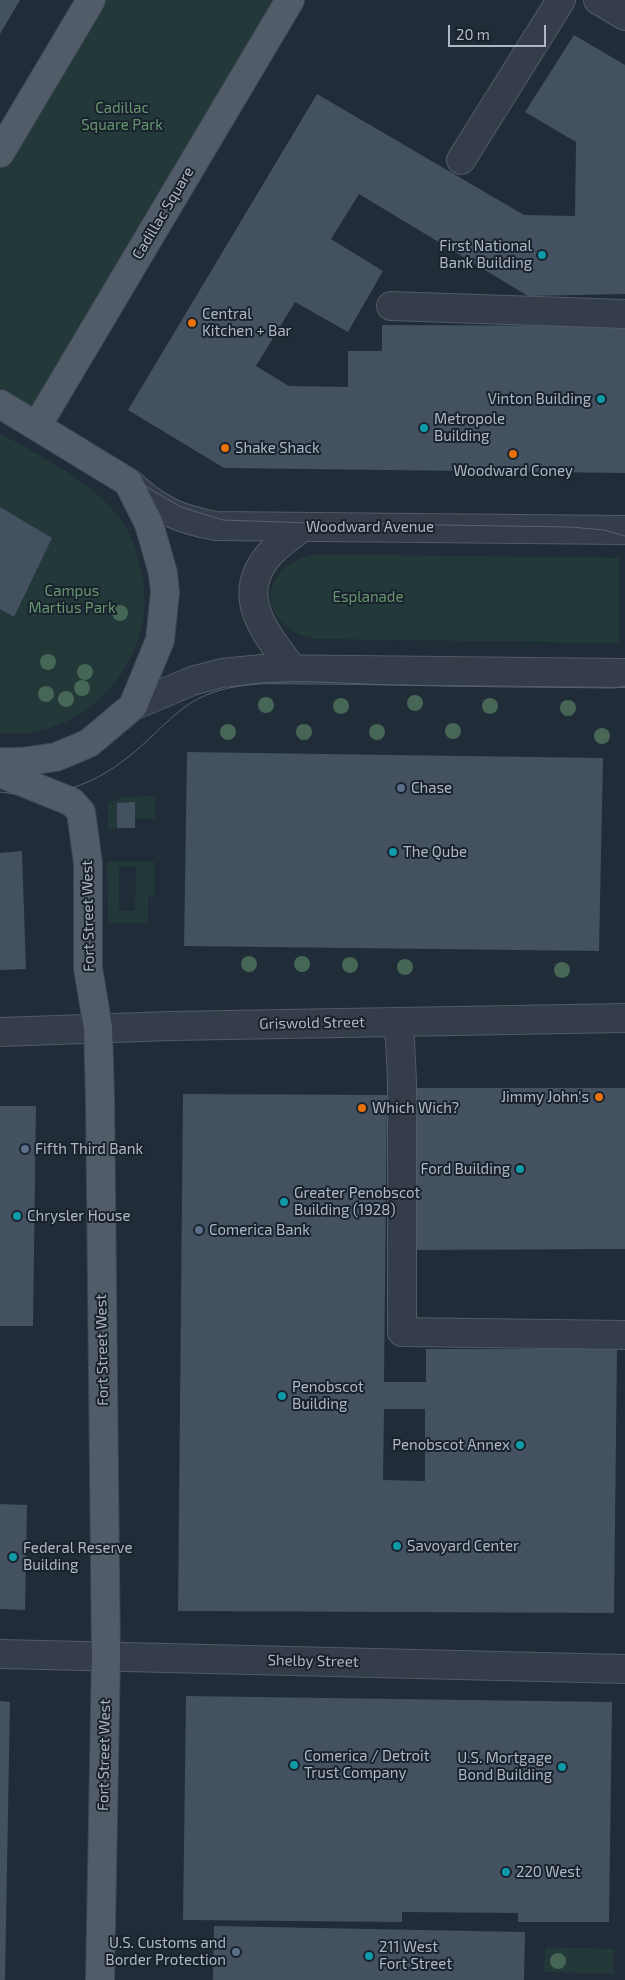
<!DOCTYPE html>
<html>
<head>
<meta charset="utf-8">
<style>
	body { margin:0 }
	#map { position:relative; width:625px; height:1980px; overflow:hidden; background:#202c38; font-family:"Exo 2",sans-serif }
	canvas { display:block }
	.scale { position:absolute; left:448px; top:25px; width:98px; height:22px; box-sizing:border-box; border:2px solid #aeb8c5; border-top:0; padding-left:6px; font-size:15px; line-height:18px; white-space:nowrap; color:#aeb8c5; -webkit-text-stroke:4px #19222d; paint-order:stroke }
</style>
</head>
<body>
<div id="map">
<canvas width="625" height="1980"></canvas>
<div class="scale">20 m</div>
</div>
<script>
const context = document.querySelector('canvas').getContext('2d');
context.lineJoin = 'round';
function fillPath(path, color) {
  context.fillStyle = color;
  context.fill(path, 'evenodd');
}
function stroke(path, color, width, dash) {
  context.strokeStyle = color;
  context.lineWidth = width;
  context.lineCap = dash ? 'butt' : 'round';
  context.setLineDash(dash || []);
  context.stroke(path);
}
function drawText(font, color, halo, rows, align = 'center') {
  context.font = font + ' "Exo 2",sans-serif';
  context.lineWidth = 4;
  context.setLineDash([]);
  context.textBaseline = 'middle';
  context.strokeStyle = halo;
  context.fillStyle = color;
  for (const [text, x, y, turn = 0] of rows) {
    context.save();
    context.translate(x, y);
    context.rotate((+turn || 0) * Math.PI / 180);
    context.textAlign = isNaN(turn) ? turn : align;
    if (halo) context.strokeText(text, 0, 0);
    context.fillText(text, 0, 0);
    context.restore();
  }
}
fillPath(new Path2D(`
	M91 0H290L37 426 0 404V155Z
	M0 433C44 459 94 481 124 524 133 536 136 552 140 566 160 638 111 715 39 731 28 734 16 734 5 734H0Z
	M315 554 619 558V643L319 639C258 632 253 567 315 554Z
	M155 796V818H135V803H117V829H108V804L122 797Z
	M107 862H154V897H148V923H108ZM119 866H136L135 911H119Z
	M545 1947 614 1949V1974L544 1972Z`), '#223839');
fillPath(new Path2D(`
	M0 0H20L0 34Z
	M574 35 625 65V294L528 296 359 194 331 239 383 271 348 332 295 302 256 366 289 386 348 387V351H382V325L625 326V473L224 468 128 410 317 94 524 215 575 216 576 142 525 112Z
	M0 507 52 538 14 617 0 609Z
	M187 752 603 758 599 951 184 946Z
	M135 802V828H117V803Z
	M22 851 26 969 0 970V853Z
	M414 1088H625V1249L414 1250Z
	M183 1094 387 1095 384 1382H426V1349H617L614 1613 178 1611ZM384 1409H425V1481L383 1480Z
	M0 1106H36L33 1326H0Z
	M0 1504 27 1505 25 1610 0 1609Z
	M186 1696 612 1702 609 1922H518V1913L402 1912V1922L183 1920Z
	M0 1701 10 1702 5 1980H0Z
	M214 1926 525 1932 524 1980H213Z`), '#435160');
const minor = new Path2D(`
	M598 0 625 16
	M461 160 561 0
	M391 306 625 314
	M128 482C157 509 177 519 216 526L625 530
	M292 668C265 633 234 596 269 555 278 544 292 536 302 527
	M133 706 192 681 222 673 262 669 625 673
	M399 1022 402 1081V1332L625 1335
	M0 1032 171 1026 625 1018
	M0 1654 625 1669`);
const major = new Path2D(`
	M0 153 91 0
	M0 404 128 482 149 524 163 573 165 592 160 640 133 706 89 743 73 750 56 757 21 762H0
	M37 426 290 0
	M0 773 72 802 81 812 88 863V968L98 1028 100 1098 106 1656 100 1980`);
stroke(minor, '#515b66', 30);
stroke(major, '#3d4652', 30);
stroke(minor, '#343d49', 28);
stroke(major, '#525c69', 28);
stroke(new Path2D(`
	M0 402 181 507 223 520 310 523 571 527 604 530 625 536
	M0 792C62 802 106 780 150 738 167 722 184 704 206 695 258 674 338 684 394 685 467 687 541 687 614 688L625 686`), '#566270', 1);
context.fillStyle = '#466656';
for (const [x, y] of [
	[120,613],
	[48,662],
	[85,672],
	[82,688],
	[46,694],
	[66,699],
	[415,703],
	[266,705],
	[341,706],
	[490,706],
	[568,708],
	[453,731],
	[228,732],
	[304,732],
	[377,732],
	[602,736],
	[249,964],
	[302,964],
	[350,965],
	[405,967],
	[562,970],
	[558,1961]
]) {
  context.beginPath();
  context.arc(x, y, 8, 0, 2 * Math.PI);
  context.fill();
}
for (const [x, y, r, color] of [
	[542,255,5,"#0f9aa8"],
	[192,323,5,"#e8710a"],
	[601,399,5,"#0f9aa8"],
	[424,428,5,"#0f9aa8"],
	[225,448,5,"#e8710a"],
	[513,454,5,"#e8710a"],
	[401,788,5,"#5c6f8a"],
	[393,852,5,"#0f9aa8"],
	[599,1097,5,"#e8710a"],
	[362,1108,5,"#e8710a"],
	[25,1149,5,"#5c6f8a"],
	[520,1169,5,"#0f9aa8"],
	[284,1202,5,"#0f9aa8"],
	[17,1216,5,"#0f9aa8"],
	[199,1230,5,"#5c6f8a"],
	[282,1396,5,"#0f9aa8"],
	[520,1445,5,"#0f9aa8"],
	[397,1546,5,"#0f9aa8"],
	[13,1557,5,"#0f9aa8"],
	[294,1765,5,"#0f9aa8"],
	[562,1767,5,"#0f9aa8"],
	[506,1872,5,"#0f9aa8"],
	[236,1952,5,"#5c6f8a"],
	[369,1956,5,"#0f9aa8"]
]) {
  const dot = new Path2D();
  dot.arc(x, y, r, 0, 2 * Math.PI);
  context.fillStyle = color;
  context.fill(dot);
  stroke(dot, '#19222d', 2);
}
drawText('15px', '#66966f', '#19222d', [
	["Cadillac",122,108],
	["Square Park",122,125],
	["Campus",72,591],
	["Martius Park",72,608],
	["Esplanade",368,597]
]);
drawText('15px', '#aeb8c5', '#19222d', [
	["Cadillac Square",163,213,-59],
	["Woodward Avenue",370,527],
	["Fort Street West",88,916,-91],
	["Griswold Street",312,1023,-1],
	["Fort Street West",102,1350,-91],
	["Shelby Street",313,1661,1],
	["Fort Street West",104,1755,-89]
]);
drawText('15px', '#aeb8c5', '#19222d', [
	["First National",532,246,"right"],
	["Bank Building",532,263,"right"],
	["Central",202,314],
	["Kitchen + Bar",202,331],
	["Vinton Building",591,399,"right"],
	["Metropole",434,419],
	["Building",434,436],
	["Shake Shack",235,448],
	["Woodward Coney",513,471,"center"],
	["Chase",411,788],
	["The Qube",403,852],
	["Jimmy John's",589,1097,"right"],
	["Which Wich?",372,1108],
	["Fifth Third Bank",35,1149],
	["Ford Building",510,1169,"right"],
	["Greater Penobscot",294,1193],
	["Building (1928)",294,1210],
	["Chrysler House",27,1216],
	["Comerica Bank",209,1230],
	["Penobscot",292,1387],
	["Building",292,1404],
	["Penobscot Annex",510,1445,"right"],
	["Savoyard Center",407,1546],
	["Federal Reserve",23,1548],
	["Building",23,1565],
	["Comerica / Detroit",304,1756],
	["Trust Company",304,1773],
	["U.S. Mortgage",552,1758,"right"],
	["Bond Building",552,1775,"right"],
	["220 West",516,1872],
	["U.S. Customs and",226,1943,"right"],
	["Border Protection",226,1960,"right"],
	["211 West",379,1947],
	["Fort Street",379,1964]
], 'left');
</script>
</body>
</html>
